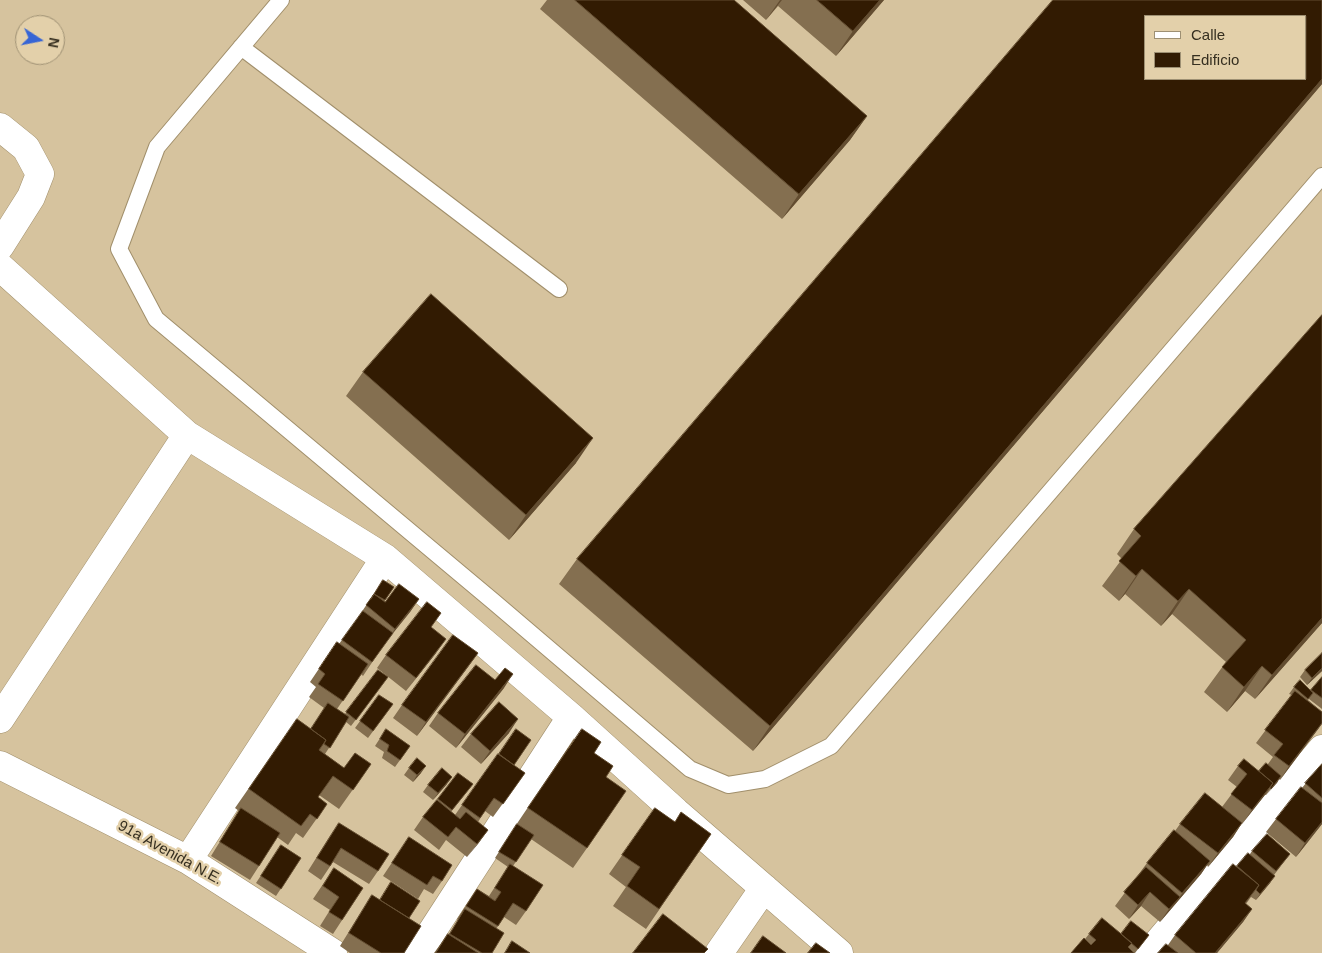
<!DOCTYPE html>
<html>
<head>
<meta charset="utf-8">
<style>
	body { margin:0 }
	#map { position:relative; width:1322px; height:953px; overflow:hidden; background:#d6c39e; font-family:Arial,sans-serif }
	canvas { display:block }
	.legend { position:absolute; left:1144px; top:15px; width:162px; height:65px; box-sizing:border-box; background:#e3d0aa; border:1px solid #9e9073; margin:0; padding:6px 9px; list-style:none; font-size:15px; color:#362f20 }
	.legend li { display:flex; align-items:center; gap:10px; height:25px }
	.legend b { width:25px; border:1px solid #9e9073 }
	.north { position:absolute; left:15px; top:15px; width:50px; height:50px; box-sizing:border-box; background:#e3d0aa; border:1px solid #9e9073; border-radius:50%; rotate:101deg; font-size:14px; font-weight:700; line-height:20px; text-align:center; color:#362f20 }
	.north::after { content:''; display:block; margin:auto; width:18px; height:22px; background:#3765d5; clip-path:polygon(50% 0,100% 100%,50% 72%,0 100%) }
</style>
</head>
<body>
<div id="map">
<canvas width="1322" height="953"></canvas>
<ul class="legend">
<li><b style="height:6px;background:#fff"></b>Calle</li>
<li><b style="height:14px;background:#321b02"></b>Edificio</li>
</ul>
<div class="north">N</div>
</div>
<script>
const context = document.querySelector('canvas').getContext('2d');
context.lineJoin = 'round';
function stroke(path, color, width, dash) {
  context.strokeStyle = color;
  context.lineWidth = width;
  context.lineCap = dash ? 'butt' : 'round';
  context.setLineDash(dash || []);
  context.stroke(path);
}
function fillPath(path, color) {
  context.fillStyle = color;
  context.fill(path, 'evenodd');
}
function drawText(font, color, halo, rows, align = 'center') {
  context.font = font + ' Arial,sans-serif';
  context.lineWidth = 5;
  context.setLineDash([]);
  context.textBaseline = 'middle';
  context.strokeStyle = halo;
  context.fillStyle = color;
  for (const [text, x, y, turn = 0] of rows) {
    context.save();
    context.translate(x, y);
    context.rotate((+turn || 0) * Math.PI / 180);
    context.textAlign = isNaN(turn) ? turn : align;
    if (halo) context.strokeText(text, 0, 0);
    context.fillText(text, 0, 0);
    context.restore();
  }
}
const service = new Path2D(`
	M281 0 157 147 119 249 156 319 494 602 690 769 728 785 765 779 831 746 1322 176
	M241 47 559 289`);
const minor = new Path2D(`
	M0 127 26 148 40 174 31 197 0 246
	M0 267 187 435 385 558 571 717 676 812 839 953
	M0 719 187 435
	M0 765 188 860 333 953
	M188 860 385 558
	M418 953 571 717
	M719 953 764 888
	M1149 953 1322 749`);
stroke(service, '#a18f6b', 18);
stroke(minor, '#a18f6b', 29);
stroke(service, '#fff', 16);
stroke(minor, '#fff', 28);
fillPath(new Path2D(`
	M547 0H734L867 116 850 140 782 219 540 9Z
	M743 0H884L836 56 778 6 766 20Z
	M1322 0V84L753 751 559 584 577 559Z
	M1322 315V623L1255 699 1245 691 1227 712 1204 692 1226 662 1172 614 1161 626 1125 594 1119 601 1102 586 1122 559 1117 554 1134 529Z
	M363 372 576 463 509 540 346 396Z
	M383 580 394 587 384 602H385L419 599 410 612 387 640 363 676 361 674 337 709 345 714 378 670 388 677 351 726 346 722 325 754 344 768 371 764 339 809 319 795 318 797 327 804 303 838 296 833 288 845 277 837 259 866 250 880 211 856 232 822 239 811 235 808 297 719 311 729 324 708 309 697 316 687 310 682 337 642 339 644 357 619Z
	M431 628 436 653 406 691 377 668 386 655Z
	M478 653 417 736 393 718 402 705Z
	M1305 670 1322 671 1307 685 1300 677Z
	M1322 677V709L1309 699 1308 700 1322 712V724L1280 780 1279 779 1266 795H1265L1242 824V823L1233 837 1208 867 1207 865 1201 874 1160 922 1141 906 1129 919 1115 906 1147 863 1175 831 1180 824 1222 807 1237 787 1228 780 1238 766 1259 771 1268 764 1273 757 1256 743 1292 695 1289 694 1294 687 1311 690Z
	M504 688 456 748 429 726 438 713Z
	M379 695 393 704 368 738 355 728Z
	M386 729 410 746 395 767 382 758 384 752 375 746Z
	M509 733 481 764 461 747 471 734Z
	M568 748 594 753 606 777 587 848 573 868 531 839 513 866 526 911 516 925 504 917 496 929 492 953H434L448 934H449L458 920 457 919 477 889 489 896 508 867 495 858 514 828Z
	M498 754 525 773 493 817 485 811 478 822 488 830 467 857 446 840 439 850 414 830 423 817 458 773 473 784 451 812 455 815Z
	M1322 764V824L1296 857 1266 832 1276 819Z
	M409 768 421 773 413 782 404 775Z
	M447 784 433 800 423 792 428 785Z
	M655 808 674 822 711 834 646 929 613 906 626 887 609 874Z
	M339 823 378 871 369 884 333 862 321 880 308 871 330 836Z
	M409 837 442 881 433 894 424 889 418 899 383 876Z
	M281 845 301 858 276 896 256 883Z
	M1252 851 1290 854 1274 875 1270 883 1256 900 1251 897 1246 904 1252 909 1243 922 1217 953H1158L1168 945 1175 935 1237 866 1250 854Z
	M334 868 363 888 333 934 320 926 330 910 313 899Z
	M372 895 409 918 404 953H350L340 946 363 909Z
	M1089 934H1121L1149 935 1135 953H1071L1085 939Z`), '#846f50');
fillPath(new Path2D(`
	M780 0H782L766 20Z
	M880 0H884L836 56 853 31Z
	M1322 79V84L753 751 770 726Z
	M867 116 850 140 782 219 799 194Z
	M593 438 576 463 509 540 526 515Z
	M1142 569 1125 594 1119 601 1136 576Z
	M1189 589 1172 614 1161 626 1178 601Z
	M419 599 410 612 386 642 395 629Z
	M1322 618V623L1255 699 1272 675Z
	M446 639 436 653 406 691Z
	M478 653 468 667 417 736 426 722Z
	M1262 666 1245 691 1227 712 1244 687Z
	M1322 668V671L1307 685 1312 678Z
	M513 674 504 688 456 748 465 734Z
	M518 719 509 733 481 764 490 751Z
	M1322 723 1318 729 1280 780 1289 766Z
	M426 766 421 773 413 782 417 775Z
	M1281 776 1277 783 1266 795 1271 789Z
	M452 777 447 784 433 800 438 793Z
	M1273 783 1264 796 1242 824 1252 810Z
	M1322 822V824L1296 857 1305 843Z
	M1242 823 1233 837 1208 867 1218 853Z
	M488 830 478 844 467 857 477 844Z
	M1210 861 1201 874 1160 922 1169 909Z
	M1275 876 1270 883 1256 900 1260 894Z
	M1150 892 1141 906 1129 919 1138 905Z
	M1252 909 1243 922 1217 953H1215Z`), '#634d31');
const building = new Path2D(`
	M575 0H734L867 116 799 194Z
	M817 0H880L853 31Z
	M1053 0H1322V79L770 726 577 559ZM1146 16H1306V79H1146Z
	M431 294 593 438 526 515 363 372Z
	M1322 315V618L1272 675 1262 666 1244 687 1222 667 1246 640 1189 589 1178 601 1142 569 1136 576 1119 561 1141 536 1134 529Z
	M383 580 394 587 385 600 374 594 371 599Z
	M399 584 419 599 395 629 366 605 374 594 385 602Z
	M427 602 441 613 431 627 446 639 416 678 386 655Z
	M363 611 393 633 372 662 342 640Z
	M453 635 478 653 426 722 402 705Z
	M337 642 368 664 343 701 318 684 325 674 319 669Z
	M1322 653V668L1312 678 1305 670Z
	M476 665 495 680 505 668 513 674 465 734 438 713Z
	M378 670 388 677 356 720 346 712Z
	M1322 677V698L1311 690Z
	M1300 680 1313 693 1308 699 1294 687Z
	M1295 691 1322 712V723L1289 766 1274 755 1283 744 1265 730Z
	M379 695 393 704 373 731 360 721Z
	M499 702 518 719 490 751 471 734Z
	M328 703 349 717 330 748 324 744 326 740 311 729Z
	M297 719 326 740 319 750 344 768 355 753 371 764 353 790 333 776 318 797 327 804 317 819 310 814 301 826 249 789Z
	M386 729 410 746 400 760 387 751 389 745 380 739Z
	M516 729 531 740 514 765 499 754Z
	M582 729 601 742 594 753 613 766 606 777 626 791 587 848 528 808Z
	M498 754 525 773 503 804 494 798 480 818 462 805Z
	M417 758 426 766 417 775 409 768Z
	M1244 759 1273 783 1252 810 1231 794 1247 774 1238 766Z
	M1266 763 1281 776 1271 789 1270 788 1273 783 1259 771Z
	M1322 764V798L1305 783Z
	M442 768 452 777 438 793 428 785Z
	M458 773 473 784 452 810 438 799Z
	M1301 787 1322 803V822L1305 843 1276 819Z
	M1205 793 1242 823 1218 853 1180 824Z
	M437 800 460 819 466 812 488 830 477 844 456 827 448 837 423 817Z
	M241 808 280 833 259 866 220 842Z
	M655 808 675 822 681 812 711 834 659 909 627 886 640 867 622 855Z
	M339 823 389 854 378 871 341 848 330 866 317 858Z
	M517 824 534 835 516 862 499 852Z
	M1174 830 1210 861 1182 893 1147 863Z
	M1267 834 1290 854 1276 871 1252 851Z
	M409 837 452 865 442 881 433 876 427 885 392 863Z
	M281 845 301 858 281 889 261 876Z
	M1248 853 1275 876 1260 894 1256 890 1259 885 1237 866Z
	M510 864 543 885 526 911 513 903 498 926 466 906 477 889 495 901 501 892 495 888Z
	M1233 864 1259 885 1245 903 1252 909 1215 953H1196L1175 935Z
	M1146 867 1180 897 1169 909 1150 892 1138 905 1124 892Z
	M334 868 363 888 342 920 329 912 339 897 323 886Z
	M391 882 420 901 409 918 380 900Z
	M372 895 421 926 404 953H381L349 933Z
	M465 909 504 933 492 953H482L450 934Z
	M663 914 708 949 704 953H633Z
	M1102 918 1132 943 1128 947 1134 953H1071L1084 938 1091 945 1096 940 1089 934Z
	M1131 921 1149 935 1138 949 1121 934Z
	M448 934 478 953H436Z
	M763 936 786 953H751Z
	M512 941 530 953H505Z
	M816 943 830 953H808Z
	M1166 944 1178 953H1158Z`);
fillPath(building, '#321b02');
stroke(building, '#634d31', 1);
drawText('15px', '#362f20', '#e3d0aa', [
	["91a Avenida N.E.",170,853,29]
]);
</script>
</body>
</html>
